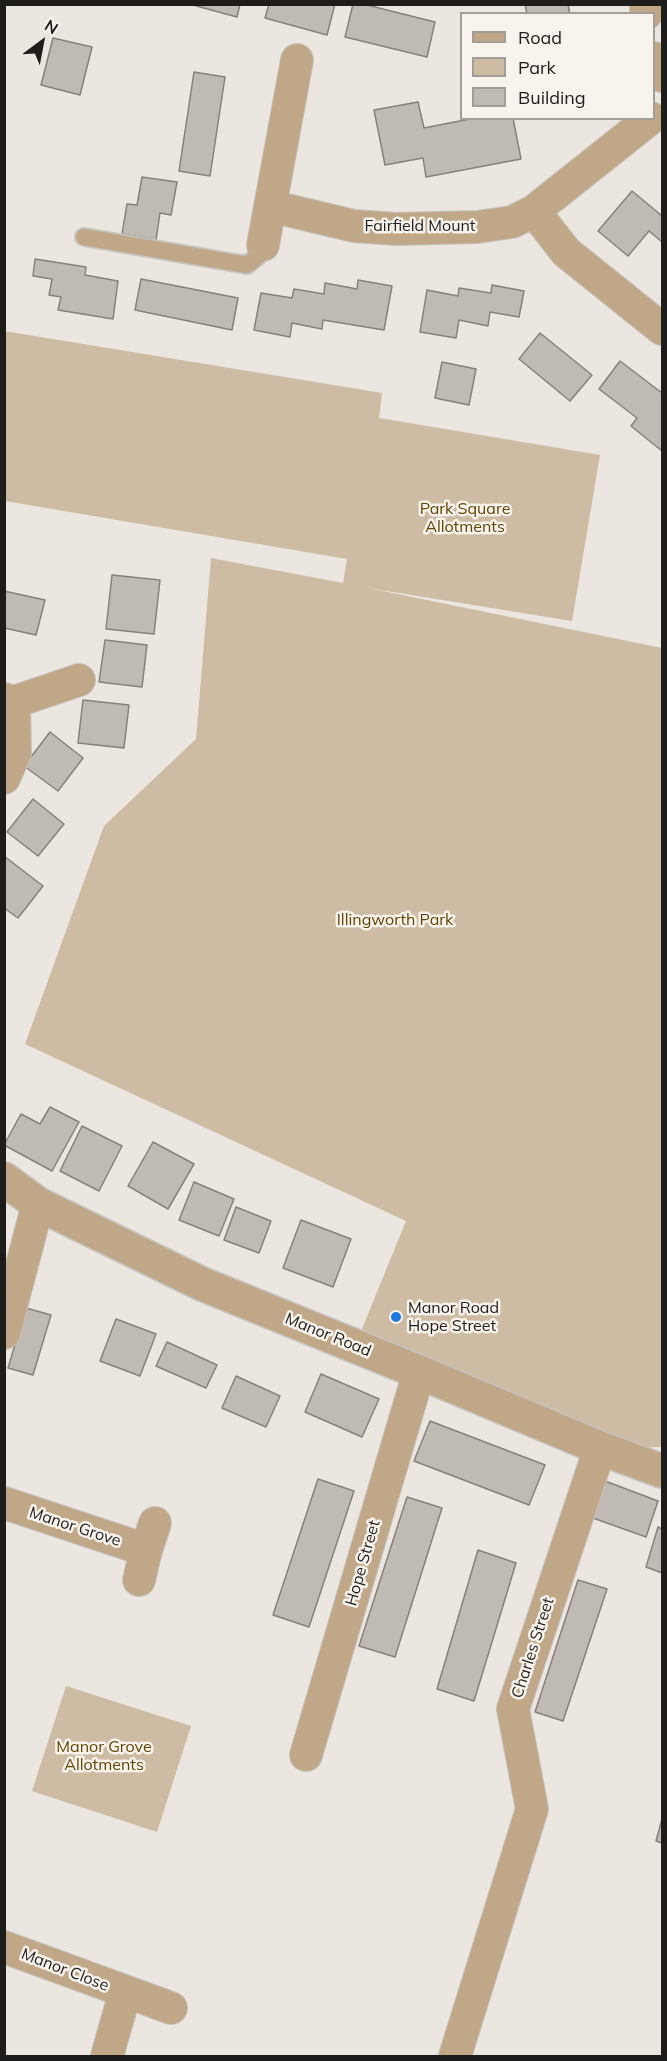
<!DOCTYPE html>
<html>
<head>
<meta charset="utf-8">
<style>
	body { margin:0 }
	#map { position:relative; width:667px; height:2061px; overflow:hidden; background:#ebe6df; font-family:Mulish,sans-serif }
	canvas { display:block }
	.frame { position:absolute; inset:0; border:6px solid #1f1d1b; pointer-events:none }
	.legend { position:absolute; left:460px; top:12px; width:195px; height:108px; box-sizing:border-box; background:#f8f3ec; border:2px solid #a19d98; margin:0; padding:8px 10px; list-style:none; font-size:18px; color:#1f1d1b }
	.legend li { display:flex; align-items:center; gap:12px; height:30px }
	.legend b { width:30px; border:2px solid #a19d98 }
	.north { position:absolute; left:12px; top:12px; width:60px; height:60px; -webkit-text-stroke:4px #f8f3ec; paint-order:stroke; rotate:32deg; font-size:16px; font-weight:700; line-height:24px; text-align:center; color:#1f1d1b }
	.north::after { content:''; display:block; margin:auto; width:21px; height:27px; background:#1f1d1b; clip-path:polygon(50% 0,100% 100%,50% 72%,0 100%) }
</style>
</head>
<body>
<div id="map">
<canvas width="667" height="2061"></canvas>
<div class="frame"></div>
<ul class="legend">
<li><b style="height:8px;background:#bfa787"></b>Road</li>
<li><b style="height:16px;background:#cdbba3"></b>Park</li>
<li><b style="height:16px;background:#bfbab3"></b>Building</li>
</ul>
<div class="north">N</div>
</div>
<script>
const context = document.querySelector('canvas').getContext('2d');
context.lineJoin = 'round';
function fillPath(path, color) {
  context.fillStyle = color;
  context.fill(path, 'evenodd');
}
function stroke(path, color, width, dash) {
  context.strokeStyle = color;
  context.lineWidth = width;
  context.lineCap = dash ? 'butt' : 'round';
  context.setLineDash(dash || []);
  context.stroke(path);
}
function drawText(font, color, halo, rows, align = 'center') {
  context.font = font + ' Mulish,sans-serif';
  context.lineWidth = 5;
  context.setLineDash([]);
  context.textBaseline = 'middle';
  context.strokeStyle = halo;
  context.fillStyle = color;
  for (const [text, x, y, turn = 0] of rows) {
    context.save();
    context.translate(x, y);
    context.rotate((+turn || 0) * Math.PI / 180);
    context.textAlign = isNaN(turn) ? turn : align;
    if (halo) context.strokeText(text, 0, 0);
    context.fillText(text, 0, 0);
    context.restore();
  }
}
fillPath(new Path2D(`
	M4 331 382 393 379 418 600 455 572 621 368 588 662 648V1447L600 1448 355 1346 406 1221 25 1044 104 826 196 739 211 558 343 583 347 559 5 501Z
	M66 1686 191 1726 157 1832 32 1791Z`), '#cdbba3');
const building = new Path2D(`
	M189 4H240L237 17Z
	M269 4H335L327 35 265 18Z
	M353 4H363L435 22 427 57 345 37Z
	M525 4H568L570 14H527Z
	M53 38 92 47 80 95 41 85Z
	M194 72 225 77 210 176 179 171Z
	M418 102 424 128 475 118H513L521 159 426 177 423 158 385 165 374 110Z
	M142 177 177 182 171 215 160 213 156 240 122 234 127 204 137 205Z
	M632 191 661 215 662 213V242L649 231 628 256 598 231Z
	M35 259 86 267 85 275 118 281 113 319 58 310 61 297 49 295 52 279 33 276Z
	M141 279 238 298 232 330 135 310Z
	M358 280 392 286 384 330 323 320 322 329 292 323 290 337 254 330 261 293 292 298 294 289 324 294 325 283 357 289Z
	M492 285 524 291 519 317 490 312 488 326 459 320 456 338 420 332 427 290 458 296 459 288 491 293Z
	M540 333 592 375 570 401 519 359Z
	M620 361 662 393V451L631 426 637 418 599 389Z
	M442 362 476 369 469 405 435 398Z
	M112 575 160 580 154 634 106 629Z
	M4 591 45 600 36 635 4 628Z
	M105 640 147 645 142 687 99 682Z
	M83 700 129 705 124 748 78 743Z
	M50 732 83 758 58 791 24 766Z
	M33 799 64 824 38 856 7 832Z
	M4 856 43 886 18 918 4 908Z
	M50 1107 79 1122 52 1171 4 1145 21 1114 40 1124Z
	M82 1126 122 1146 99 1191 60 1171Z
	M153 1142 194 1164 168 1209 128 1186Z
	M194 1182 234 1199 219 1236 179 1220Z
	M236 1207 271 1221 259 1253 224 1240Z
	M301 1220 351 1239 333 1287 283 1268Z
	M26 1308 51 1315 33 1375 8 1368Z
	M116 1319 156 1334 140 1376 100 1361Z
	M167 1342 217 1365 206 1388 156 1366Z
	M321 1374 379 1399 362 1437 305 1412Z
	M236 1376 280 1396 266 1427 222 1408Z
	M430 1421 545 1465 529 1505 414 1461Z
	M318 1479 354 1491 309 1627 273 1615Z
	M605 1481 658 1501 646 1537 593 1518Z
	M407 1497 442 1508 395 1657 359 1646Z
	M658 1527 662 1529V1573L646 1567Z
	M478 1550 516 1563 474 1701 437 1689Z
	M578 1580 607 1589 563 1721 535 1712Z
	M662 1819V1843L656 1841Z`);
fillPath(building, '#bfbab3');
stroke(building, '#86817b', 1.5);
const service = new Path2D(`
	M84 237 247 265 258 256 263 245`);
const minor = new Path2D(`
	M646 4V14
	M654 58 655 64 662 76
	M270 206 354 226 396 229 477 227 512 222 534 211 651 118
	M534 211 566 252 662 329
	M263 245 297 60
	M4 699 14 702 79 680
	M4 778 15 753 14 702
	M4 1333 38 1204
	M4 1503 146 1550
	M139 1580 146 1550 155 1523
	M306 1755 419 1372
	M4 1947 171 2008
	M107 2056 125 1993
	M455 2056 532 1809 513 1709 600 1448`);
const tertiary = new Path2D(`
	M4 1179 38 1204 202 1284 419 1372 600 1448 662 1471`);
stroke(service, '#c6c2bc', 20);
stroke(minor, '#c6c2bc', 34);
stroke(tertiary, '#c6c2bc', 36);
stroke(service, '#bfa787', 16);
stroke(minor, '#bfa787', 32);
stroke(tertiary, '#bfa787', 33);
for (const [x, y, r, color] of [
	[396,1317,6,"#1c77e1"]
]) {
  const dot = new Path2D();
  dot.arc(x, y, r, 0, 2 * Math.PI);
  context.fillStyle = color;
  context.fill(dot);
  stroke(dot, '#f8f3ec', 2);
}
drawText('16px', '#1f1d1b', '#f8f3ec', [
	["Fairfield Mount",420,226],
	["Manor Road",328,1335,22],
	["Manor Grove",75,1527,18],
	["Hope Street",363,1563,-74],
	["Charles Street",533,1648,-72],
	["Manor Close",65,1970,21]
]);
drawText('16px', '#654302', '#f8f3ec', [
	["Park Square",465,509],
	["Allotments",465,527],
	["Illingworth Park",395,920],
	["Manor Grove",104,1747],
	["Allotments",104,1765]
]);
drawText('16px', '#1f1d1b', '#f8f3ec', [
	["Manor Road",408,1308],
	["Hope Street",408,1326]
], 'left');
</script>
</body>
</html>
